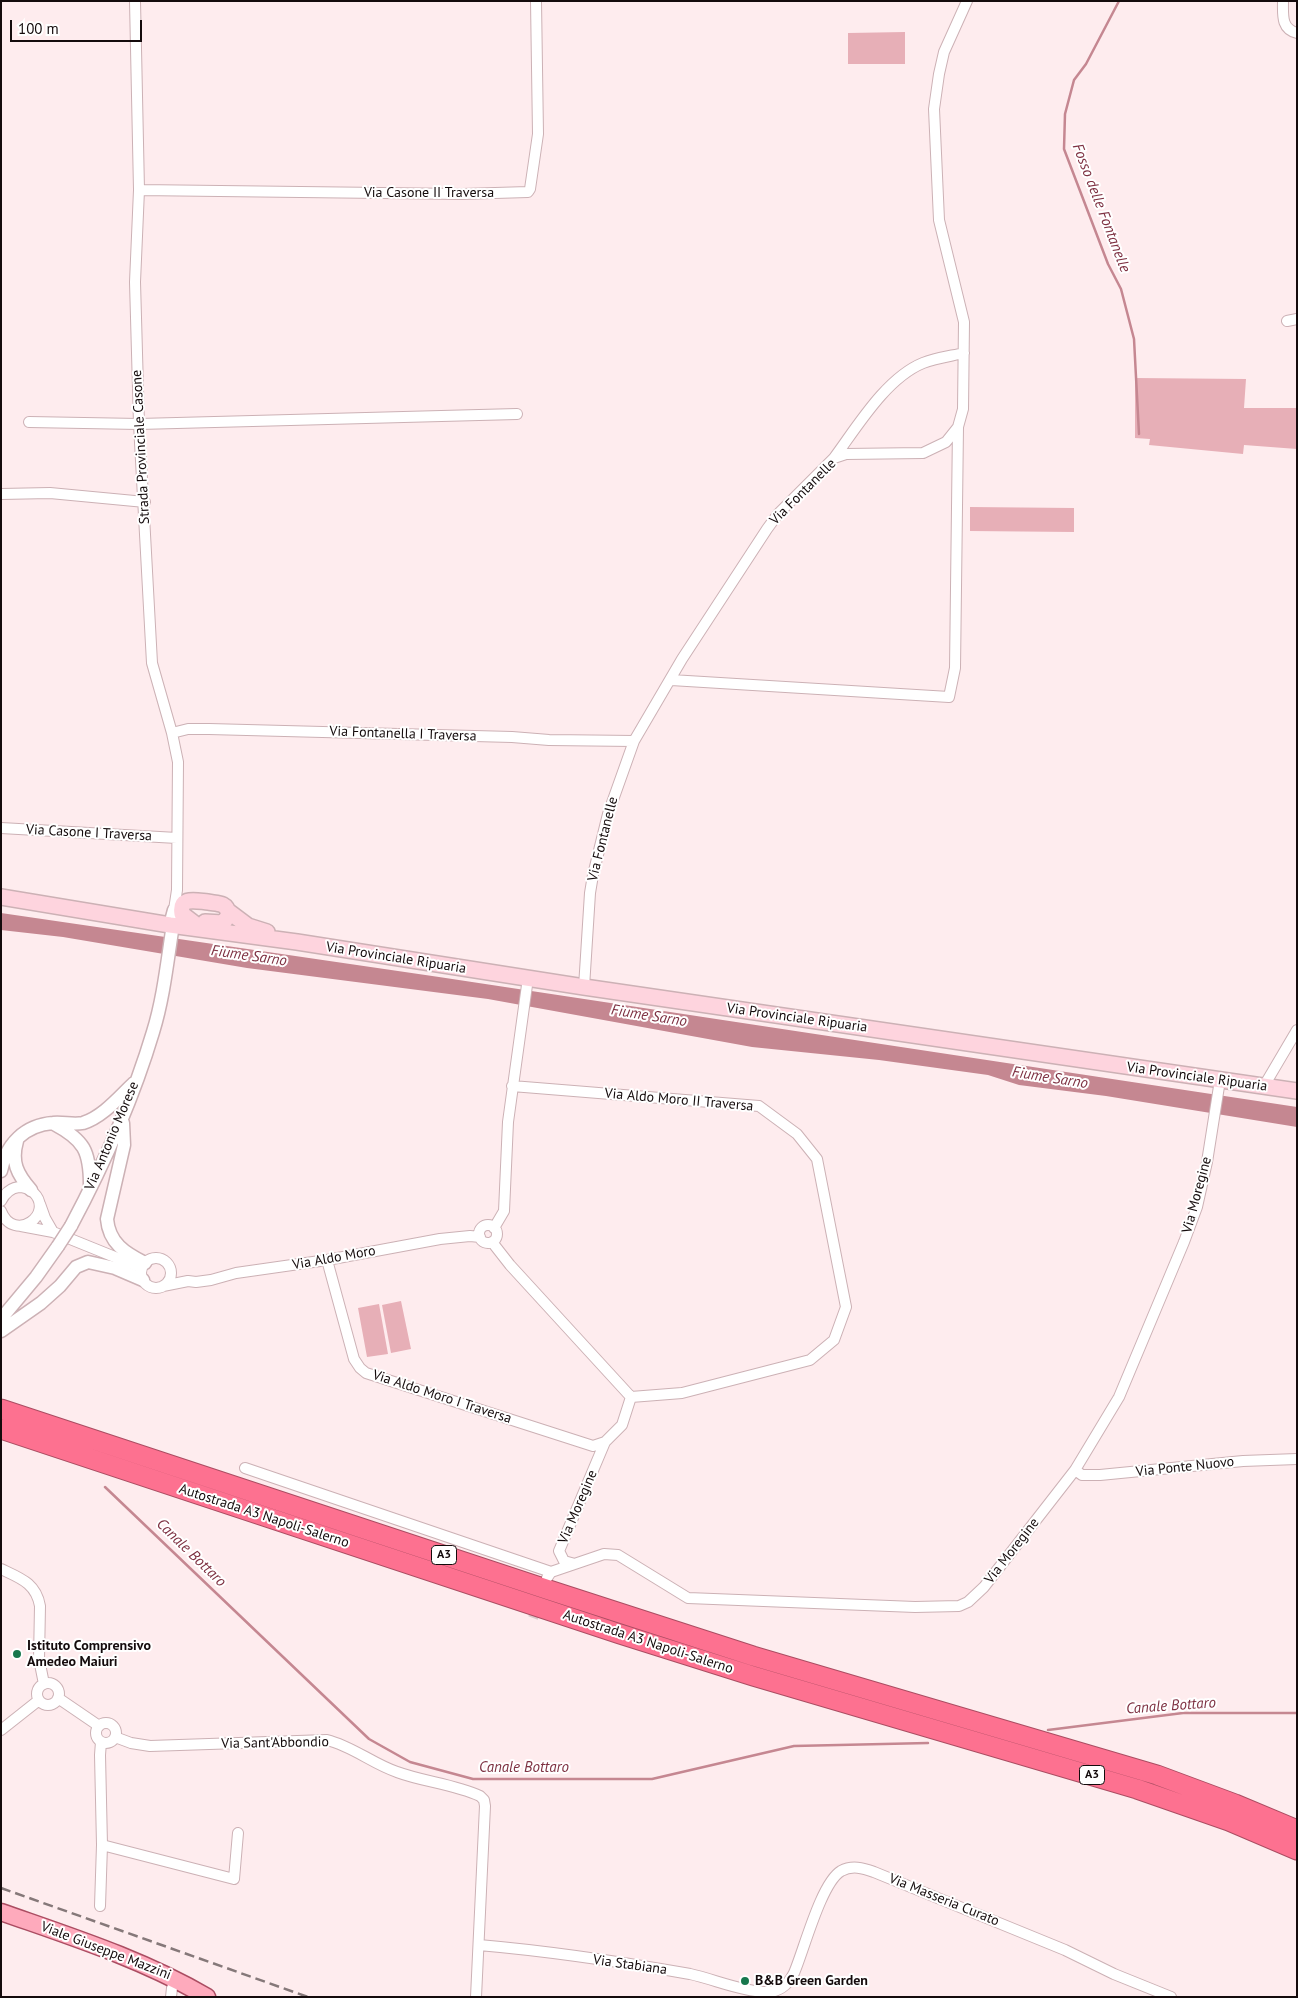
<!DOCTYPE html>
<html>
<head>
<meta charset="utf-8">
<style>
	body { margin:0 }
	#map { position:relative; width:1298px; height:1998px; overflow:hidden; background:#feecee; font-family:"PT Sans",sans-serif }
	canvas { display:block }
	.frame { position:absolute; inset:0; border:2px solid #140b0c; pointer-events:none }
	.scale { position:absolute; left:10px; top:20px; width:132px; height:22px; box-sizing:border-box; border:2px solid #140b0c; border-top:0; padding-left:6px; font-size:15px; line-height:18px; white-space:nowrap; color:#140b0c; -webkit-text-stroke:4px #fff; paint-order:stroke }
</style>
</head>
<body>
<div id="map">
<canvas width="1298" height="1998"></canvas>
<div class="frame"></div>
<div class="scale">100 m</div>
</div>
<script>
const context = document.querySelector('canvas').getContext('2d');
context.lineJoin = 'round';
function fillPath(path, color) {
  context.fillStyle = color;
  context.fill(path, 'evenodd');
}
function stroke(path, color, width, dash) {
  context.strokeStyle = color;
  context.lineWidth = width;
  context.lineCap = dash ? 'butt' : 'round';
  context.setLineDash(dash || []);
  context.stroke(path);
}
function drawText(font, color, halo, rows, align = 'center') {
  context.font = font + ' "PT Sans",sans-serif';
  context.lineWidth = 4;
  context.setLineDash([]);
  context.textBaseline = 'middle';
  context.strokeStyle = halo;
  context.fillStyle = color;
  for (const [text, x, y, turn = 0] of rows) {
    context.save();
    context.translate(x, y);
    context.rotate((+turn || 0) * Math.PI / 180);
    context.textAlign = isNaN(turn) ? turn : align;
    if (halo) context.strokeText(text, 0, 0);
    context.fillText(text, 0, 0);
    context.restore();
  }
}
fillPath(new Path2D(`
	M905 32V64H848V33Z
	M1135 378 1246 379 1244 408H1297V449L1244 445 1243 454 1149 445 1150 439 1135 438Z
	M970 507 1074 508V532L970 531Z
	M401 1301 411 1349 391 1353 382 1305Z
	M379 1304 388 1354 367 1357 358 1308Z`), '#e7afb7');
fillPath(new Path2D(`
	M1 913 439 977 1297 1107V1127L1106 1096 1019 1085 988 1075 879 1060 752 1047 488 999 247 968 63 937 1 930Z`), '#c58791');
stroke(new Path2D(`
	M1119 1 1086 64 1074 80 1065 114 1064 149 1108 264 1121 289 1134 339 1139 434
	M105 1487 369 1739 410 1762 473 1779H652L794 1746 928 1743
	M1048 1730 1183 1713H1297`), '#c58791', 2.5);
stroke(new Path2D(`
	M533 1618 545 1584`), '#dbcacc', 10, [10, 5]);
const minor = new Path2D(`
	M135 1 139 190 135 282 139 424 152 663 172 733 178 762 177 890 174 910 179 914
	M1283 1C1283 15 1281 29 1297 33
	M139 190 462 194 528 192 530 189 538 134 536 1
	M1287 321 1297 319
	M29 422 139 424 517 414
	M834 458C857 427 886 378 923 363 935 358 951 356 964 353
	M1 494 50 493 145 502
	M671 680 949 697 955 668 958 427
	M172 733 188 729H209L512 737 549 740 634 741
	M1 828 177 838
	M584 987 590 893 593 875 608 814 634 741 682 659 767 529 778 514 834 458 846 454 923 453 946 442 958 427 963 409 964 322 939 220 934 109 939 74 944 52 967 1
	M1264 1086 1297 1030
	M1 1201C5 1193 10 1188 19 1187 24 1187 29 1189 33 1192 56 1214 14 1244 1 1211
	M40 1204 45 1218 53 1232
	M479 1234a9 9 0 1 1 18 0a9 9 0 1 1-18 0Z
	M21 1226 53 1232 142 1268
	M494 1228 504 1211 508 1122 528 978
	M492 1242 510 1265 631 1397 682 1393 810 1360 834 1340 846 1307 817 1159 797 1134 759 1106 512 1086
	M141 1273a15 15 0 1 1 30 0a15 15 0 1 1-30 0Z
	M327 1260 354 1359 360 1368 366 1373 593 1446 605 1442
	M163 1286 188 1281 196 1282 211 1280 236 1273 327 1260 440 1239 470 1236 480 1237
	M245 1468 551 1572
	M1075 1470 1082 1475H1100L1243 1461 1297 1459
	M575 1564 564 1561 559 1551 605 1442 622 1425 631 1397
	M1 1569C20 1578 36 1583 40 1606L39 1659 44 1684
	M547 1578 551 1572 604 1554 618 1555 688 1598 915 1607 959 1606 968 1602 984 1587 1075 1470 1119 1397 1184 1242 1197 1207 1207 1162 1220 1080
	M37 1694a11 11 0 1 1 22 0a11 11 0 1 1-22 0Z
	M58 1698 99 1726
	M96 1733a10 10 0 1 1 20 0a10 10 0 1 1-20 0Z
	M1 1730 39 1700
	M115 1737 131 1743 150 1746 327 1740C352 1746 373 1764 397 1772 424 1782 454 1784 480 1796L484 1800 485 1806 476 1997
	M102 1845 234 1879 238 1833
	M100 1906 102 1845 100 1755 101 1742
	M479 1945C548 1951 622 1962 690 1974 713 1979 741 1991 764 1992 778 1993 788 1985 794 1973 804 1950 821 1883 841 1871 852 1865 863 1868 874 1872L1065 1950 1114 1974 1171 1997
	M171 1997 172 1988 176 1979`);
const tertiary = new Path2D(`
	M123 1123 124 1145 107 1219C109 1243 125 1253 145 1263
	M54 1124C84 1140 90 1151 90 1185
	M17 1141C11 1162 17 1174 31 1190
	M1 1171C6 1144 25 1125 53 1123 63 1122 74 1125 83 1123 103 1117 120 1096 134 1083
	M71 1226C104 1164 133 1099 153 1032 163 1000 167 964 172 931L170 925 174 910
	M1 1319 36 1277 58 1246
	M1 1331 41 1303 60 1286 76 1267 88 1262 115 1268 143 1280`);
const secondary = new Path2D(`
	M1 897 170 925 297 942 584 987 1297 1091
	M228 911 248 926 267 932
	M199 927 182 914C179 896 196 901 208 902 212 903 219 903 223 905 227 907 228 910 229 915L223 923 205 922`);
const primary = new Path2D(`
	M1 1912C72 1937 142 1959 207 1997`);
const motorway = new Path2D(`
	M1 1409 549 1590 753 1656 1157 1775 1235 1804 1297 1830
	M1 1429 620 1634 753 1676 1137 1789 1229 1821 1297 1850`);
stroke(minor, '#ccb1b5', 12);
stroke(tertiary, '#ccb1b5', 15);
stroke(secondary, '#ccb1b5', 18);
stroke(primary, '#ab4d62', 19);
stroke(motorway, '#ab4d62', 21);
stroke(minor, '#fff', 10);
stroke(tertiary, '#fff', 12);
stroke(secondary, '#fed4de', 15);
stroke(primary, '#feaabc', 16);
stroke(motorway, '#fd7190', 19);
stroke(new Path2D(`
	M1 1888 308 1997`), '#857879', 2.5, [10, 5]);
const tertiaryBridge = new Path2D(`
	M58 1246 71 1226`);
stroke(tertiaryBridge, '#ccb1b5', 15, []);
stroke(tertiaryBridge, '#fff', 12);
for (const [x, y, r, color] of [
	[17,1654,5,"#17774d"],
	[745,1981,5,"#17774d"]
]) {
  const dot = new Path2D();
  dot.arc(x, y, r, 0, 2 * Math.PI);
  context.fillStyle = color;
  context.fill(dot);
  stroke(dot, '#fff', 2);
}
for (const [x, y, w] of [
	[444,1555,25],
	[1092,1775,25]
]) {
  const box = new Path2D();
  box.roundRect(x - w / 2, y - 9.5, w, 19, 4);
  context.fillStyle = '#fff';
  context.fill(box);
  stroke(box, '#140b0c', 1);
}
drawText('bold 12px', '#140b0c', null, [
	["A3",444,1555],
	["A3",1092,1775]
]);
drawText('14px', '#140b0c', '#fff', [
	["Via Casone II Traversa",429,193],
	["Strada Provinciale Casone",141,447,-93],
	["Via Fontanelle",803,492,-45],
	["Via Fontanella I Traversa",403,734,2],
	["Via Casone I Traversa",89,833,3],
	["Via Fontanelle",603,839,-76],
	["Via Provinciale Ripuaria",396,958,9],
	["Via Provinciale Ripuaria",797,1018,8],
	["Via Provinciale Ripuaria",1197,1077,8],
	["Via Aldo Moro II Traversa",679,1100,5],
	["Via Antonio Morese",112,1136,-67],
	["Via Moregine",1197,1195,-75],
	["Via Aldo Moro",334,1258,-10],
	["Via Aldo Moro I Traversa",442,1397,18],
	["Via Ponte Nuovo",1185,1467,-6],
	["Via Moregine",578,1507,-67],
	["Autostrada A3 Napoli-Salerno",264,1516,18],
	["Via Moregine",1012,1551,-52],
	["Autostrada A3 Napoli-Salerno",648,1642,18],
	["Via Sant'Abbondio",275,1743,-1],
	["Via Masseria Curato",944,1900,22],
	["Viale Giuseppe Mazzini",106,1951,21],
	["Via Stabiana",630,1965,8]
]);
drawText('bold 14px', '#140b0c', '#fff', [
	["Istituto Comprensivo",27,1646],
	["Amedeo Maiuri",27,1662],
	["B&B Green Garden",755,1981]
], 'left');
drawText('italic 15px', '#7e3142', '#fff', [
	["Fosso delle Fontanelle",1101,208,69],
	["Fiume Sarno",249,956,8],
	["Fiume Sarno",649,1016,9],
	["Fiume Sarno",1050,1078,9],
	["Canale Bottaro",191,1553,44],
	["Canale Bottaro",1171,1706,-4],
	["Canale Bottaro",524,1768]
]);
</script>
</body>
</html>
